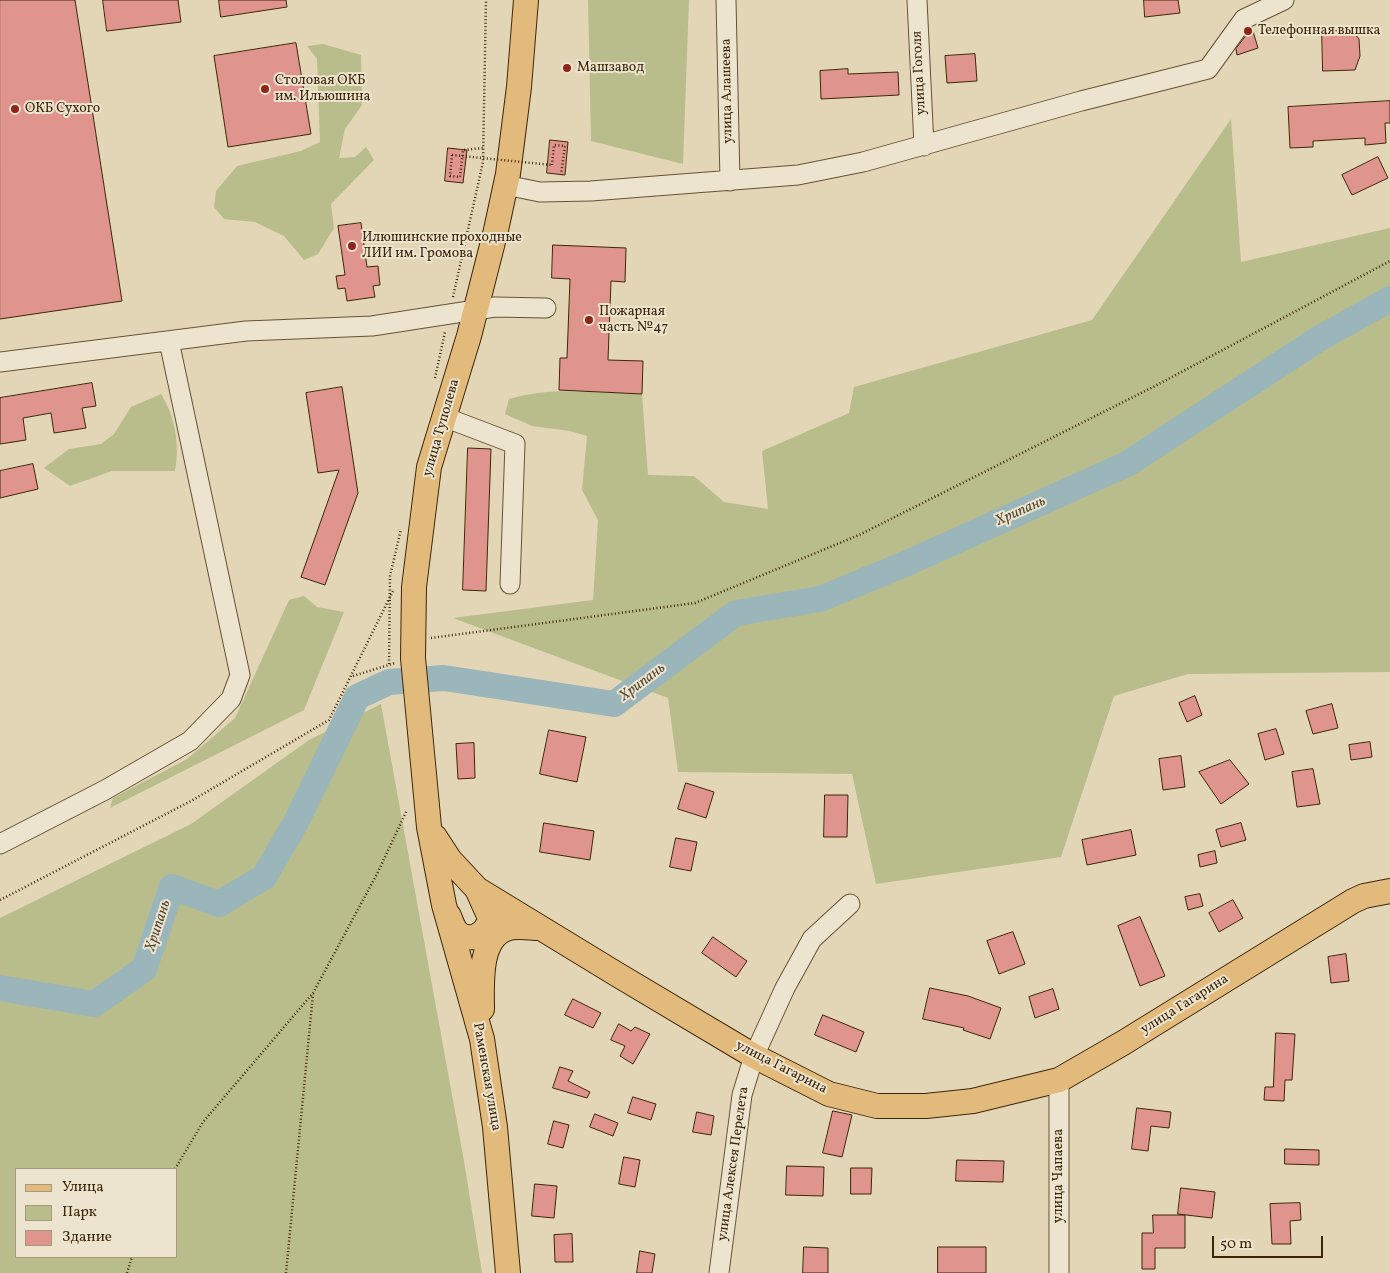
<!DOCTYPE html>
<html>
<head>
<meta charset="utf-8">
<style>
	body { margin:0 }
	#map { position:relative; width:1390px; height:1273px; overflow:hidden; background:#e3d6b7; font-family:Vollkorn,serif }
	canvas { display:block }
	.legend { position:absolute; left:15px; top:1168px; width:162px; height:90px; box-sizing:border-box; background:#ede4d0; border:1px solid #a79880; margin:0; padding:6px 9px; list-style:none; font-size:15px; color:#3d2607 }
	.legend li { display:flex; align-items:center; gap:10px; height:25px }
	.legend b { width:25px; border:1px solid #a79880 }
	.scale { position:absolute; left:1212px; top:1236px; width:111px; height:22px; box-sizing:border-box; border:2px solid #3d2607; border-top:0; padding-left:6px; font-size:15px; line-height:18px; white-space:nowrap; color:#3d2607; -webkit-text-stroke:4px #ede4d0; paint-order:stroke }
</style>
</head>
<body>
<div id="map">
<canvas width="1390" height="1273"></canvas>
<ul class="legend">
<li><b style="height:6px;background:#e2bb7c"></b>Улица</li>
<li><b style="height:14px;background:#b8bd8b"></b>Парк</li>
<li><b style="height:14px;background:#df948d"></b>Здание</li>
</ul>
<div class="scale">50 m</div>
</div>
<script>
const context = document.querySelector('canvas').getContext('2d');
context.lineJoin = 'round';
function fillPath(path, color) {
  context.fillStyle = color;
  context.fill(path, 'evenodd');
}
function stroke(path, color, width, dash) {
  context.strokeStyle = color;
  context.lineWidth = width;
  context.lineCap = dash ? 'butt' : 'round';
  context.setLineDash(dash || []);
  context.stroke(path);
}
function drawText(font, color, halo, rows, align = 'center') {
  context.font = font + ' Vollkorn,serif';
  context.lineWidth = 4;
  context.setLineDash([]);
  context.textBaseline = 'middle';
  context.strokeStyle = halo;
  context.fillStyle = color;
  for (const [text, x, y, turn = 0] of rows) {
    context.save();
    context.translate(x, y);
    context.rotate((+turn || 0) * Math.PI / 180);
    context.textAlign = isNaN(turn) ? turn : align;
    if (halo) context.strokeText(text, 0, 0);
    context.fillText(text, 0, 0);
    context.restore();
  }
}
fillPath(new Path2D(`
	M588 0H689L683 164 591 141Z
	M323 44 361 55 362 105 345 129 339 158 355 157 366 147 374 160 331 204 334 228 318 254 304 260 284 236 255 222 224 219 214 207 216 191 237 166 301 151 320 142 317 59 307 46Z
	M1231 119 1241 262 1390 228V672L1188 674 1114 696 1061 857 876 884 852 774 678 772 668 698 453 618 593 600 598 520 582 490 587 436 570 431 532 426 505 414 509 399C552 386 598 393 642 394L648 475 694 476 724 502 768 509 762 451 849 413 854 387 1092 320Z
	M161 394C175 416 180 445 175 471H112L70 486 44 468 69 449 101 444 114 434 131 407Z
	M304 596 317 607 344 612 304 710 110 808 113 798 187 759 235 718 289 600Z
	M381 704 464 1161 482 1273H0V918L191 824 309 740ZM16 1169H176V1257H16Z`), '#b8bd8b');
stroke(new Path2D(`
	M0 988 94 1004 144 969 172 887 219 904 264 877 295 824 357 697 389 682 444 678 614 704 736 613 820 599 905 564 1127 464 1320 338 1390 299`), '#9ab6ba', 26);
const building = new Path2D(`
	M0 0H75L122 301 0 319Z
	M103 0H178L181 22 107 31Z
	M219 0H286L287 7 221 17Z
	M1144 0H1178L1180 13 1145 17Z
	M1252 28 1258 48 1237 55 1236 49Z
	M1322 30 1353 31 1359 39 1360 56 1355 70 1323 71Z
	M296 43 311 134 228 147 214 56Z
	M975 54 977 81 947 83 945 56Z
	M848 69V74L898 72 899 95 821 99 820 71Z
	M1390 101V123H1385L1386 143 1365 145V138L1313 141V147L1290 148 1288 107Z
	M550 140 568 142 565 175 547 173Z
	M448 148 467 150 463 183 445 181Z
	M1378 157 1388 178 1352 195 1342 175Z
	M361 223 367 267 378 266 380 285 373 286 375 297 347 301 345 288 338 289 336 276 345 275 338 226Z
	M553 245 626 248 625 282 611 281 608 360 643 361 642 394 559 390 560 358H567L570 279 552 278Z
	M92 383 96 406 82 408 86 428 54 433 51 413 23 418 26 440 0 444V398Z
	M342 387 358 493 325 585 301 577 339 470 318 473 306 393Z
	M468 448 491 449 486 591 463 590Z
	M33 464 38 489 0 498V471Z
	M1195 696 1202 715 1187 722 1179 703Z
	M1332 704 1338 728 1313 734 1306 711Z
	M1276 729 1284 754 1265 760 1258 734Z
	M549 730 586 737 577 782 540 774Z
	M1370 742 1372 757 1351 760 1349 745Z
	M474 743 475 778 458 779 456 744Z
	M1181 756 1185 787 1163 790 1159 759Z
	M1230 760 1249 784 1221 804 1199 772Z
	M1313 769 1320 804 1297 807 1292 772Z
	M686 783 714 792 706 818 678 809Z
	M825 795H848L847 837H824Z
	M544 823 594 831 590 860 540 852Z
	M1241 823 1246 840 1221 847 1216 830Z
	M1131 830 1136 855 1087 865 1082 840Z
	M676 838 697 842 691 871 670 867Z
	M1215 851 1217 863 1200 867 1198 855Z
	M1200 894 1203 906 1188 910 1185 897Z
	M1233 900 1243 918 1219 932 1209 913Z
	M1140 917 1165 976 1140 986 1118 926Z
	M1013 932 1025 964 999 974 987 941Z
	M713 937 747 961 736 977 702 953Z
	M1346 954 1349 981 1331 983 1328 957Z
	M930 988 968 996 1001 1008 990 1039 963 1030 964 1028 923 1019Z
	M1053 989 1059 1009 1035 1018 1029 997Z
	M573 999 601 1013 593 1028 565 1015Z
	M823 1015 864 1032 856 1052 815 1035Z
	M619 1024 631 1031 635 1027 650 1034 633 1064 620 1056 625 1046 611 1040Z
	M1276 1033 1295 1034 1292 1080H1285L1284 1101 1264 1100 1265 1087H1273Z
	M560 1067 573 1071 568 1081 590 1092 587 1098 553 1088Z
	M633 1097 656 1104 651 1120 628 1113Z
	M1137 1108 1171 1112 1169 1128 1151 1126 1148 1151 1132 1149Z
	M833 1111 852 1115 842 1157 823 1153Z
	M697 1112 714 1116 711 1135 693 1132Z
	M595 1114 618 1123 613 1136 590 1127Z
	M554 1121 569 1125 563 1148 548 1144Z
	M1285 1149 1319 1150V1165L1285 1164Z
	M624 1157 640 1160 635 1187 619 1184Z
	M957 1160 1004 1161 1003 1182 956 1181Z
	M787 1166 824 1167 823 1196 786 1195Z
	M851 1168H872L871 1194H851Z
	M535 1184 557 1186 554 1218 532 1216Z
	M1181 1188 1215 1192 1212 1218 1178 1214Z
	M1300 1203 1301 1220 1290 1221 1291 1244H1272L1270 1204Z
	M1153 1215H1185V1248H1155V1269H1142V1233H1153Z
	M572 1234 573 1262H555L554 1235Z
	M804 1247 828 1248V1273H803Z
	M938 1247H986V1273H938Z
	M640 1251 655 1254 652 1273H637Z`);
fillPath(building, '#df948d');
stroke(building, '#3d2607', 1);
const minor = new Path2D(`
	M726 0 730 181
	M917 0 924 146
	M505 185 540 192 591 191 798 175 863 162 1081 101 1208 69 1244 19 1284 0
	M0 362 246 331 372 326 495 307 546 308
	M444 417 515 444 510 584
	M0 844 105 790 190 741 231 699 240 675 169 341
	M719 1273 742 1095 754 1056 785 988 812 939 850 904
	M1059 1273V1080`);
const major = new Path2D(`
	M435 837 450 860 477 889 618 975 754 1056 829 1094 877 1106H926L973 1101 1059 1080 1123 1043 1353 901 1364 896 1390 891
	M449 916C451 921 453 927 456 931 469 945 487 934 490 918L477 889
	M482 1009C482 986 478 939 506 929 516 925 529 928 540 928
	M508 1273 495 1127 482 1039 444 905 429 827 413 658 414 587 429 467 469 336 496 230 508 174 519 87 526 0`);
stroke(minor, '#665233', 21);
stroke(major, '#3d2607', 26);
stroke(new Path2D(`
	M452 155 450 176 460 177 463 150 483 148
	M552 165 554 145 565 146 561 175
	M453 297 483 162 486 0
	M435 378 445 332
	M431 638 695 603 859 535 1155 386 1390 261
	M389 664 390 576 401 529
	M353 676 395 663
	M0 900 191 801 329 720 394 589
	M175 1169 203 1122 313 993 377 874 407 810
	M127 1273 132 1257
	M286 1273 313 994`), '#3d2607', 2.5, [1, 2.5]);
stroke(minor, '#ede4d0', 19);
stroke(major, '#e2bb7c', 24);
stroke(new Path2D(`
	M452 155 552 165`), '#3d2607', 2.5, [1, 2.5]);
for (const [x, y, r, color] of [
	[1248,31,5,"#8f2418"],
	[567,68,5,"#8f2418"],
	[265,89,5,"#8f2418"],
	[15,109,5,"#8f2418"],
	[352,246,5,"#8f2418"],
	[589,320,5,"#8f2418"]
]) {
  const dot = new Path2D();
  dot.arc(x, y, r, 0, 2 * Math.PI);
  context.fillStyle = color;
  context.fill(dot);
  stroke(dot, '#ede4d0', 2);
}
drawText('14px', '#3d2607', '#ede4d0', [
	["Телефонная вышка",1258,31],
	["Машзавод",577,68],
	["Столовая ОКБ",275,81],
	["им. Ильюшина",275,97],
	["ОКБ Сухого",25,109],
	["Илюшинские проходные",362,238],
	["ЛИИ им. Громова",362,254],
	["Пожарная",599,312],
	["часть №47",599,328]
], 'left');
drawText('14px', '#3d2607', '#ede4d0', [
	["улица Гоголя",920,73,-93],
	["улица Алашеева",728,91,-91],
	["улица Туполева",442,428,-74],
	["улица Гагарина",1185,1005,-32],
	["улица Гагарина",781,1068,27],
	["Раменская улица",486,1077,80],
	["улица Алексея Перелета",734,1164,-82],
	["улица Чапаева",1059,1176,-90]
]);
drawText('italic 15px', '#544a34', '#ede4d0', [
	["Хрипань",1021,512,-24],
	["Хрипань",643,683,-37],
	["Хрипань",159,926,-72]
]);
</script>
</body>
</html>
